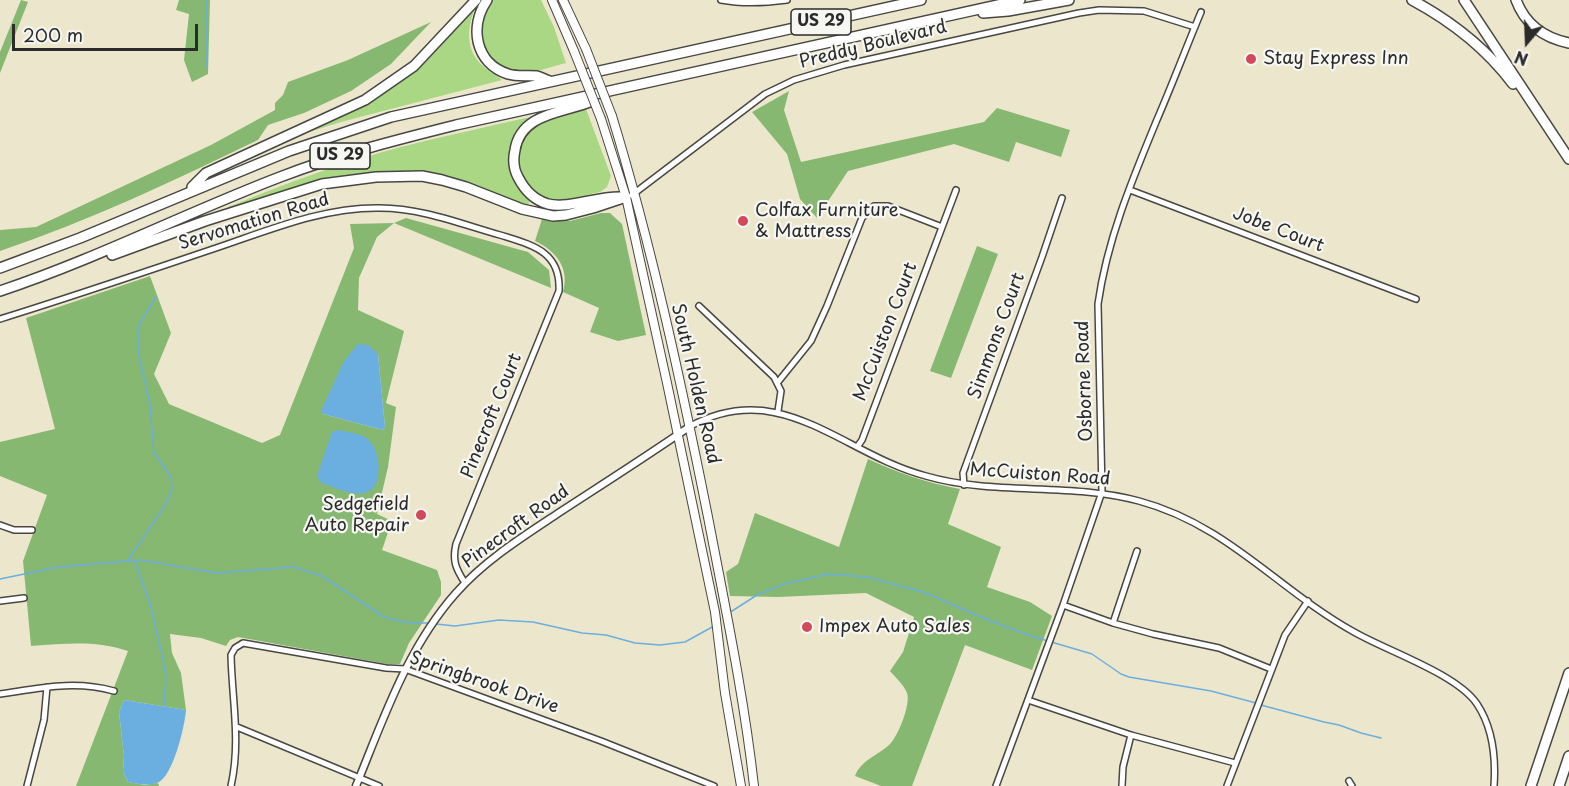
<!DOCTYPE html>
<html>
<head>
<meta charset="utf-8">
<style>
	body { margin:0 }
	#map { position:relative; width:1569px; height:786px; overflow:hidden; background:#ece7cc; font-family:"Playpen Sans",sans-serif }
	canvas { display:block }
	.north { position:absolute; left:1497px; top:12px; width:60px; height:60px; -webkit-text-stroke:4px #f6f6f2; paint-order:stroke; rotate:199deg; font-size:16px; font-weight:700; line-height:24px; text-align:center; color:#2b2b2b }
	.north::after { content:''; display:block; margin:auto; width:21px; height:27px; background:#2b2b2b; clip-path:polygon(50% 0,100% 100%,50% 72%,0 100%) }
	.scale { position:absolute; left:12px; top:24px; width:186px; height:27px; box-sizing:border-box; border:3px solid #2b2b2b; border-top:0; padding-left:8px; font-size:18px; line-height:21px; white-space:nowrap; color:#2b2b2b; -webkit-text-stroke:4px #f6f6f2; paint-order:stroke }
</style>
</head>
<body>
<div id="map">
<canvas width="1569" height="786"></canvas>
<div class="north">N</div>
<div class="scale">200 m</div>
</div>
<script>
const context = document.querySelector('canvas').getContext('2d');
context.lineJoin = 'round';
function fillPath(path, color) {
  context.fillStyle = color;
  context.fill(path, 'evenodd');
}
function stroke(path, color, width, dash) {
  context.strokeStyle = color;
  context.lineWidth = width;
  context.lineCap = dash ? 'butt' : 'round';
  context.setLineDash(dash || []);
  context.stroke(path);
}
function drawText(font, color, halo, rows, align = 'center') {
  context.font = font + ' "Playpen Sans",sans-serif';
  context.lineWidth = 4.5;
  context.setLineDash([]);
  context.textBaseline = 'middle';
  context.strokeStyle = halo;
  context.fillStyle = color;
  for (const [text, x, y, turn = 0] of rows) {
    context.save();
    context.translate(x, y);
    context.rotate((+turn || 0) * Math.PI / 180);
    context.textAlign = isNaN(turn) ? turn : align;
    if (halo) context.strokeText(text, 0, 0);
    context.fillText(text, 0, 0);
    context.restore();
  }
}
fillPath(new Path2D(`
	M492 0H541L554 27 566 63C553 66 538 72 525 73 507 73 482 59 480 39 478 26 485 10 492 0Z
	M473 7 475 8C467 28 465 50 483 66 489 72 497 75 502 80L341 122 293 137 374 99 409 74Z
	M586 109 611 176 607 187 600 192 561 201 548 199 531 191 518 169 517 157 520 144 526 133 544 118Z
	M530 117C526 123 519 128 515 135 501 158 513 183 530 200L528 205C495 195 465 180 431 174 364 162 292 188 229 209L228 207C285 184 342 162 401 147 443 136 487 127 530 117Z`), '#aad784');
fillPath(new Path2D(`
	M21 0 28 2 0 73V52Z
	M179 0H210L208 74 192 82 184 60 189 14 176 10Z
	M431 22 391 64 351 91 304 113 268 125 258 140C173 181 89 221 0 251V230L36 227 211 145 275 110V103L283 95 288 82 348 60Z
	M789 91 784 110 801 162 984 122 997 108 1070 130 1061 157 1016 142 1009 162 954 144 848 171 817 218 800 199 787 154 752 112Z
	M601 213H610L622 224 646 335 618 341 590 332 599 308 563 292C570 268 556 251 535 241L542 219 570 221Z
	M406 218 528 252 549 270 551 288 394 223 377 237 359 278 358 310 404 331 386 403 396 407 388 467 377 514 392 521 382 550 437 570 441 582V595L409 643 400 664H387L238 637 230 640 226 646 201 638 170 634 172 653 181 673 186 710 124 700 119 712 124 756 123 772 128 782 145 785 158 783 159 786H76L128 651C93 640 67 644 31 646L23 561 47 495 0 476V442L55 429 26 318 150 276 171 333 154 374 169 404 262 443 280 435 354 248 350 224 394 223ZM378 354 385 427 383 430 323 414Z
	M977 246 998 254 951 378 930 371Z
	M868 459C898 473 927 483 960 489L948 524 1001 547 987 587 1030 602 1052 616 1032 670 965 645 912 786H881L855 776C861 760 877 756 889 745 898 737 911 704 907 693 904 685 896 678 890 671L903 652 914 617 866 593 778 597 730 596 726 572 738 564 755 513 839 547Z`), '#87b872');
fillPath(new Path2D(`
	M358 344 368 345 378 354 385 427 383 430 323 414 321 411 344 361Z
	M338 430C347 432 361 433 369 440 380 450 385 489 365 493 351 496 333 487 320 482L317 476 332 432Z
	M124 700 186 710C185 725 173 778 157 783 148 786 138 784 128 782L123 772 124 756 119 712Z`), '#6baee0');
stroke(new Path2D(`
	M207 0V67
	M128 560 166 504 172 489 171 477 154 453 150 405 139 356V325L156 297
	M135 562 150 604 163 659 166 676 164 706
	M0 579 58 567 140 560 216 573 294 567 322 576 384 617 409 623H431
	M729 613 757 595 784 584 828 574 867 577 926 593 978 616 1031 636 1092 654 1121 674 1129 677 1211 691 1256 703
	M436 624 455 626 499 620 533 622 582 633 606 635 635 643 660 645 685 642 714 626
	M1261 705 1324 722 1339 725 1361 733 1381 738`), '#6baee0', 1.5);
const minor = new Path2D(`
	M721 0C743 4 764 3 787 0
	M1130 190 1416 299
	M632 195 765 94 794 80 844 65 1079 13 1099 10 1144 11 1195 27
	M699 306 774 377 781 391 778 411
	M0 319C71 297 142 273 213 249 267 231 322 207 380 208 421 208 461 224 500 235 532 245 561 251 559 291L456 544C452 561 456 569 465 583
	M778 382 811 341 827 306 862 218 874 206H888L942 227
	M689 427C781 376 842 454 926 476 995 496 1069 482 1139 501 1228 525 1277 589 1354 632 1387 651 1457 674 1477 704 1493 728 1496 757 1494 786
	M857 447 862 440 956 190
	M964 485 963 473 1042 257 1062 198
	M0 525 14 530H32
	M0 601 24 598
	M1063 605 1113 623 1153 634 1219 648 1271 669
	M1113 623 1137 551
	M0 694C41 688 74 680 114 691
	M1028 700 1131 735 1235 763
	M237 727 379 786
	M1349 781 1352 786
	M27 786 44 720 47 687
	M231 786C241 742 232 700 231 655L235 648 243 643 386 668 405 669 601 741 714 786
	M996 786 1063 605 1102 492 1098 304C1107 240 1132 180 1156 122 1172 85 1186 48 1201 12
	M1122 786 1123 767 1131 735
	M1227 786 1285 635 1308 601`);
const tertiary = new Path2D(`
	M356 786C383 720 407 648 456 593 485 560 524 536 560 512 603 484 647 456 689 427`);
const secondary = new Path2D(`
	M552 0 574 51
	M563 0 586 49
	M612 116C652 247 681 382 708 517 725 606 744 696 754 786
	M601 119 626 197 667 383 715 612 725 693 741 786`);
const motorway = new Path2D(`
	M487 0C469 27 475 63 508 74 518 77 527 75 537 76 541 77 546 80 550 81
	M1412 0C1451 21 1486 48 1513 84
	M1464 0 1569 159
	M1516 0C1525 24 1544 38 1569 43
	M983 13 1008 11 1069 0
	M592 101C565 113 521 112 515 150 513 159 513 168 518 177 524 189 534 200 548 204 569 209 597 196 621 197
	M192 187 206 173 365 100 414 66 476 0
	M112 255 205 221 322 184 376 177 422 176 442 180 466 187 522 209 553 216 566 215 593 208 626 197
	M0 268 80 238 289 151 391 117 921 0
	M0 291C96 259 186 213 280 177 337 155 396 140 456 125L1020 0
	M1531 786 1569 673
	M1559 786 1569 756`);
stroke(minor, '#484743', 8);
stroke(tertiary, '#484743', 9);
stroke(secondary, '#484743', 10);
stroke(motorway, '#484743', 12);
stroke(minor, '#fff', 5);
stroke(tertiary, '#fff', 6);
stroke(secondary, '#fff', 8);
stroke(motorway, '#fff', 9);
const secondaryBridge = new Path2D(`
	M586 49 612 116
	M574 51 601 119`);
stroke(secondaryBridge, '#484743', 10, []);
stroke(secondaryBridge, '#fff', 8);
for (const [x, y, r, color] of [
	[1251,59,6,"#d1495b"],
	[743,221,6,"#d1495b"],
	[421,515,6,"#d1495b"],
	[807,627,6,"#d1495b"]
]) {
  const dot = new Path2D();
  dot.arc(x, y, r, 0, 2 * Math.PI);
  context.fillStyle = color;
  context.fill(dot);
  stroke(dot, '#f6f6f2', 2);
}
for (const [x, y, w] of [
	[821,22,60],
	[340,156,60]
]) {
  const box = new Path2D();
  box.roundRect(x - w / 2, y - 13, w, 26, 4.5);
  context.fillStyle = '#f6f6f2';
  context.fill(box);
  stroke(box, '#2b2b2b', 1.5);
}
drawText('bold 16px', '#2b2b2b', null, [
	["US 29",821,22],
	["US 29",340,156]
]);
drawText('18px', '#2b2b2b', '#f6f6f2', [
	["Preddy Boulevard",873,45,-14],
	["Servomation Road",254,222,-17],
	["Jobe Court",1278,230,21],
	["McCuiston Court",886,332,-69],
	["Simmons Court",997,336,-70],
	["Osborne Road",1085,381,-92],
	["South Holden Road",695,384,77],
	["Pinecroft Court",492,416,-68],
	["McCuiston Road",1040,475,4],
	["Pinecroft Road",516,527,-36],
	["Springbrook Drive",484,683,19]
]);
drawText('18px', '#2b2b2b', '#f6f6f2', [
	["Stay Express Inn",1263,59],
	["Colfax Furniture",755,211],
	["& Mattress",755,232],
	["Sedgefield",409,505,"right"],
	["Auto Repair",409,526,"right"],
	["Impex Auto Sales",819,627]
], 'left');
</script>
</body>
</html>
